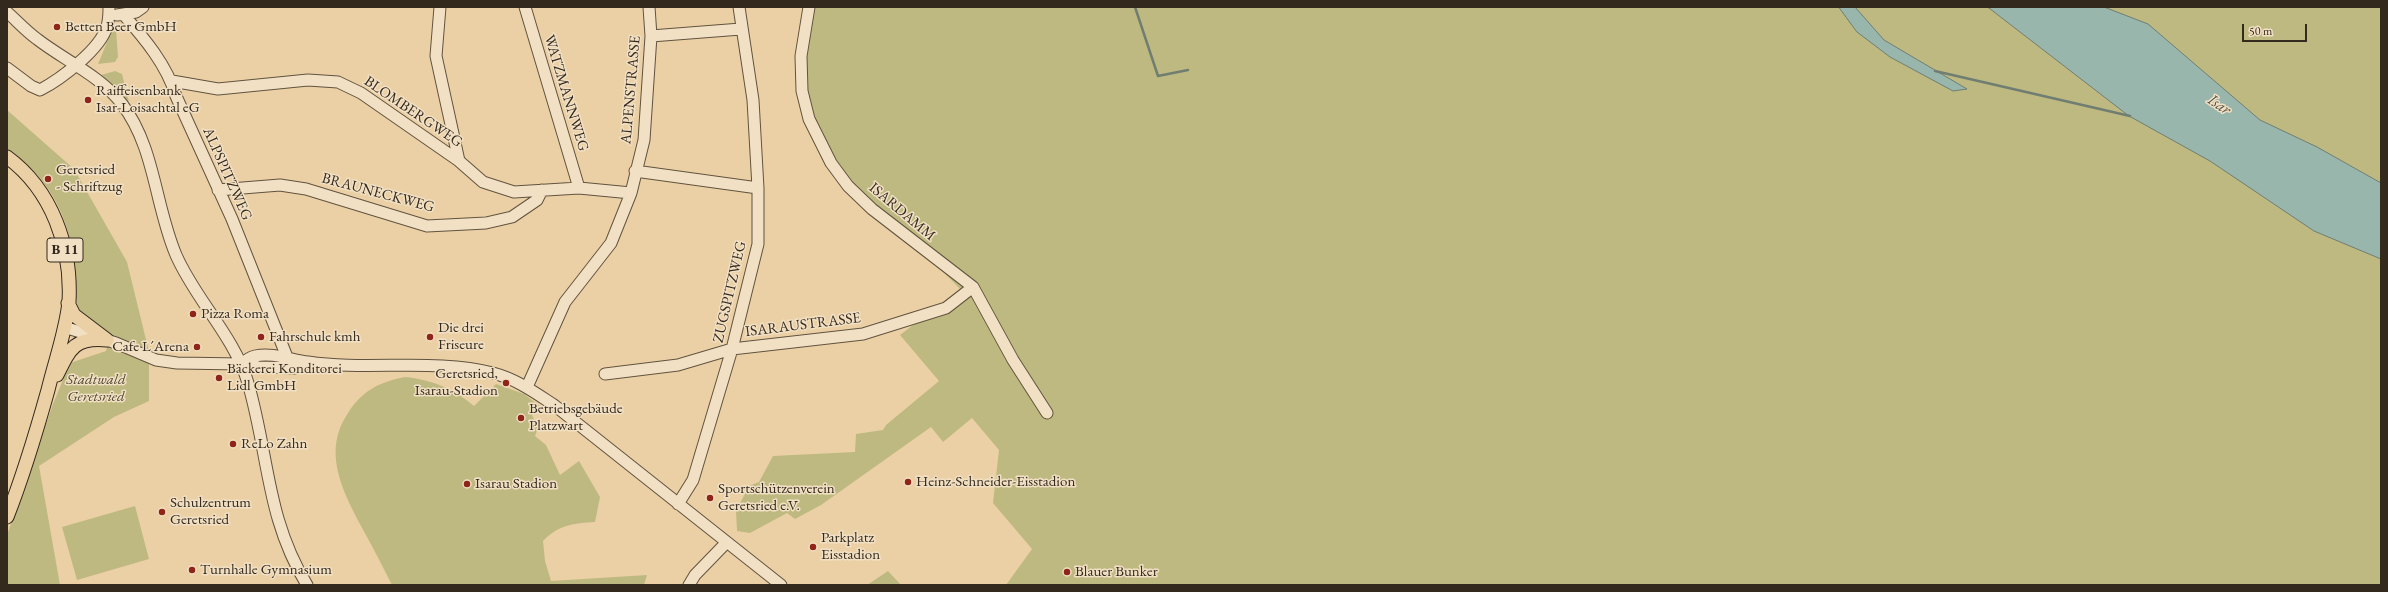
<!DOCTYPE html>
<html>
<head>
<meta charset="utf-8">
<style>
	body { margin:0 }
	#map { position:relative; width:2388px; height:592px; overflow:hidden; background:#ebd0a5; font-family:"EB Garamond",serif }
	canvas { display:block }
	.frame { position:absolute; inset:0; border:8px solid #33291d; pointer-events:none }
	.scale { position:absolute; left:2242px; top:24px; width:65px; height:18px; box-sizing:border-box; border:2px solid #33291d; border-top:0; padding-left:5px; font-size:12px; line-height:14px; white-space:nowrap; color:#33291d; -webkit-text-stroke:3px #f2e0c4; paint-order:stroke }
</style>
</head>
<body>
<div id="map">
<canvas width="2388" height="592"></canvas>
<div class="frame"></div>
<div class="scale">50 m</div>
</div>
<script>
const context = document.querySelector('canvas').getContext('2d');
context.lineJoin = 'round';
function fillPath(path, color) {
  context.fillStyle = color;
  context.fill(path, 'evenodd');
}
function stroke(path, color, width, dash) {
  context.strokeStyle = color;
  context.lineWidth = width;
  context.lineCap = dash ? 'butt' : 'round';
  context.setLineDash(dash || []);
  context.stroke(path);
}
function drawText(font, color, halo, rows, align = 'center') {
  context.font = font + ' "EB Garamond",serif';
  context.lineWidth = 3;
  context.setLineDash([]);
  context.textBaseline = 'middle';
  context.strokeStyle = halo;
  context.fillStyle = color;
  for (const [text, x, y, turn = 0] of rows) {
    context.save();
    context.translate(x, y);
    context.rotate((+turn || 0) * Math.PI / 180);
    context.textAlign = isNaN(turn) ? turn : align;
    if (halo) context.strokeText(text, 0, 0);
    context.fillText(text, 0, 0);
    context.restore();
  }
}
fillPath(new Path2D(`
	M815 7H2381V585H1006L1032 549 993 503 999 450 972 418 943 442 931 427 821 505 795 519 787 513 750 533 737 531 736 511 749 486 759 482 773 456 855 452 856 434 883 430 886 425 939 381 900 335 960 289 887 214 850 185 811 119 803 56Z
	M116 28 118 57 115 62 98 64 112 30Z
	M115 71 122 74 129 102 101 75Z
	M7 110 74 169 127 262 149 352V401L114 417 39 466 60 585H7V535L53 404 70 363 106 351 110 337 77 311C77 244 66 189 7 149Z
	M405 377C432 380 453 388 474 406L496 384 524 394 542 408 532 415 538 428 535 436 546 445 560 475 579 461 600 497 595 522C574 523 558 525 543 541L545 561 551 581 647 575 644 585H392C382 565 372 546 361 526 342 490 322 451 348 413 362 391 379 382 405 377Z
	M135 506 149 559 77 580 62 527Z
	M888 571 901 585H867Z`), '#beb981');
const water = new Path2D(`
	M1839 7H1855L1884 40 1967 89 1953 91 1890 57 1857 32Z
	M1988 7H2104L2148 24 2260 120 2317 147 2381 183V259L2314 231 2210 161 2129 116Z`);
fillPath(water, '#98b6ab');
stroke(water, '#707e72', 1);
stroke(new Path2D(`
	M1135 7 1158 76 1188 70
	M1935 71 2130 116`), '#707e72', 2.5);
const minor = new Path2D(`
	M440 7 436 56 459 161
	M525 7 579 188
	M809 7 801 56 802 91 809 119 831 163 848 186 872 209 973 287 1013 360 1047 413
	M7 12C17 21 26 31 37 39 64 60 101 76 122 104 155 147 155 206 176 255 195 299 234 336 248 383 269 455 266 518 307 585
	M123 14C144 38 167 65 176 96L232 219 287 357
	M117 15 136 12 143 7
	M651 36 741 29
	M7 68 31 86 40 90C61 79 101 49 107 26 109 20 109 13 109 7
	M172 81 218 89 308 80 338 82 361 93 459 161 483 182 514 192 579 188 631 193
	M635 171 758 188
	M218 190 280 185 306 189 427 226 486 223 512 217 537 200 542 190
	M64 327 116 343 156 360 177 363 242 364 258 367 295 368 308 362
	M242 364C245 361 250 357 255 356 273 352 291 360 308 362 367 371 435 358 493 373 516 379 534 392 554 405L781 585
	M605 374 678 365 732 349 863 334 946 308 973 287
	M527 387 565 302 611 243 631 193 644 140 651 36 649 7
	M678 504 693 480 732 349 758 244V188L753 100 739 7
	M689 585 695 575 726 543`);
const major = new Path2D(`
	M7 157C52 190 72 247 69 302 66 331 55 361 48 390 36 433 23 476 7 517
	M68 303 74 315 107 340
	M57 375C70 348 75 337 107 340`);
stroke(minor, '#61533f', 13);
stroke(major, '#33291d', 15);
stroke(minor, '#f2e0c4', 11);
stroke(major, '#ebd0a5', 13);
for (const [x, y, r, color] of [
	[57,27,4,"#8f2418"],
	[88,100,4,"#8f2418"],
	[48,179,4,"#8f2418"],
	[193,314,4,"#8f2418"],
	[261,337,4,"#8f2418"],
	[430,337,4,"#8f2418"],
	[197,347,4,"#8f2418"],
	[219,378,4,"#8f2418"],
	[506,383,4,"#8f2418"],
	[521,418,4,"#8f2418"],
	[233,444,4,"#8f2418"],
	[908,482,4,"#8f2418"],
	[467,484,4,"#8f2418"],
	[710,498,4,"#8f2418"],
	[162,512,4,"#8f2418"],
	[813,547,4,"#8f2418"],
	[192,570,4,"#8f2418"],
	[1067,572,4,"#8f2418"]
]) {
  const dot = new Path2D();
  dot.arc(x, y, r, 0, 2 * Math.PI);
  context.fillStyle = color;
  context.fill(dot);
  stroke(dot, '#f2e0c4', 1.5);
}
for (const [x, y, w] of [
	[65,250,36]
]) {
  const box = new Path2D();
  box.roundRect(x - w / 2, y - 12, w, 24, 3);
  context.fillStyle = '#f2e0c4';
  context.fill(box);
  stroke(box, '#33291d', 1);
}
drawText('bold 14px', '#33291d', null, [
	["B 11",65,250]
]);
drawText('15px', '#33291d', '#f2e0c4', [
	["Betten Beer GmbH",65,27],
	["Raiffeisenbank",96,91],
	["Isar-Loisachtal eG",96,108],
	["Geretsried",56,170],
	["- Schriftzug",56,187],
	["Pizza Roma",201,314],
	["Die drei",438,328],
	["Friseure",438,345],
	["Fahrschule kmh",269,337],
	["Cafe L´Arena",189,347,"right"],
	["Bäckerei Konditorei",227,369],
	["Lidl GmbH",227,386],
	["Geretsried,",498,374,"right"],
	["Isarau-Stadion",498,391,"right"],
	["Betriebsgebäude",529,409],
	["Platzwart",529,426],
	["ReLo Zahn",241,444],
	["Heinz-Schneider-Eisstadion",916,482],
	["Isarau Stadion",475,484],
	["Sportschützenverein",718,489],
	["Geretsried e.V.",718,506],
	["Schulzentrum",170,503],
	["Geretsried",170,520],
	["Parkplatz",821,538],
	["Eisstadion",821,555],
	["Turnhalle Gymnasium",200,570],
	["Blauer Bunker",1075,572]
], 'left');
drawText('15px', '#33291d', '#f2e0c4', [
	["ALPENSTRASSE",631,90,-85],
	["WATZMANNWEG",566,93,73],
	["BLOMBERGWEG",413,112,34],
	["ALPSPITZWEG",227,174,66],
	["BRAUNECKWEG",378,193,15],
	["ISARDAMM",902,212,40],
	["ZUGSPITZWEG",730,292,-77],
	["ISARAUSTRASSE",803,325,-7]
]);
drawText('italic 15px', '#4f4631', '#f2e0c4', [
	["Stadtwald",96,380],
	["Geretsried",96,397]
]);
drawText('italic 16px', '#4c4c40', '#f2e0c4', [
	["Isar",2219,105,34]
]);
</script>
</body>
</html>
